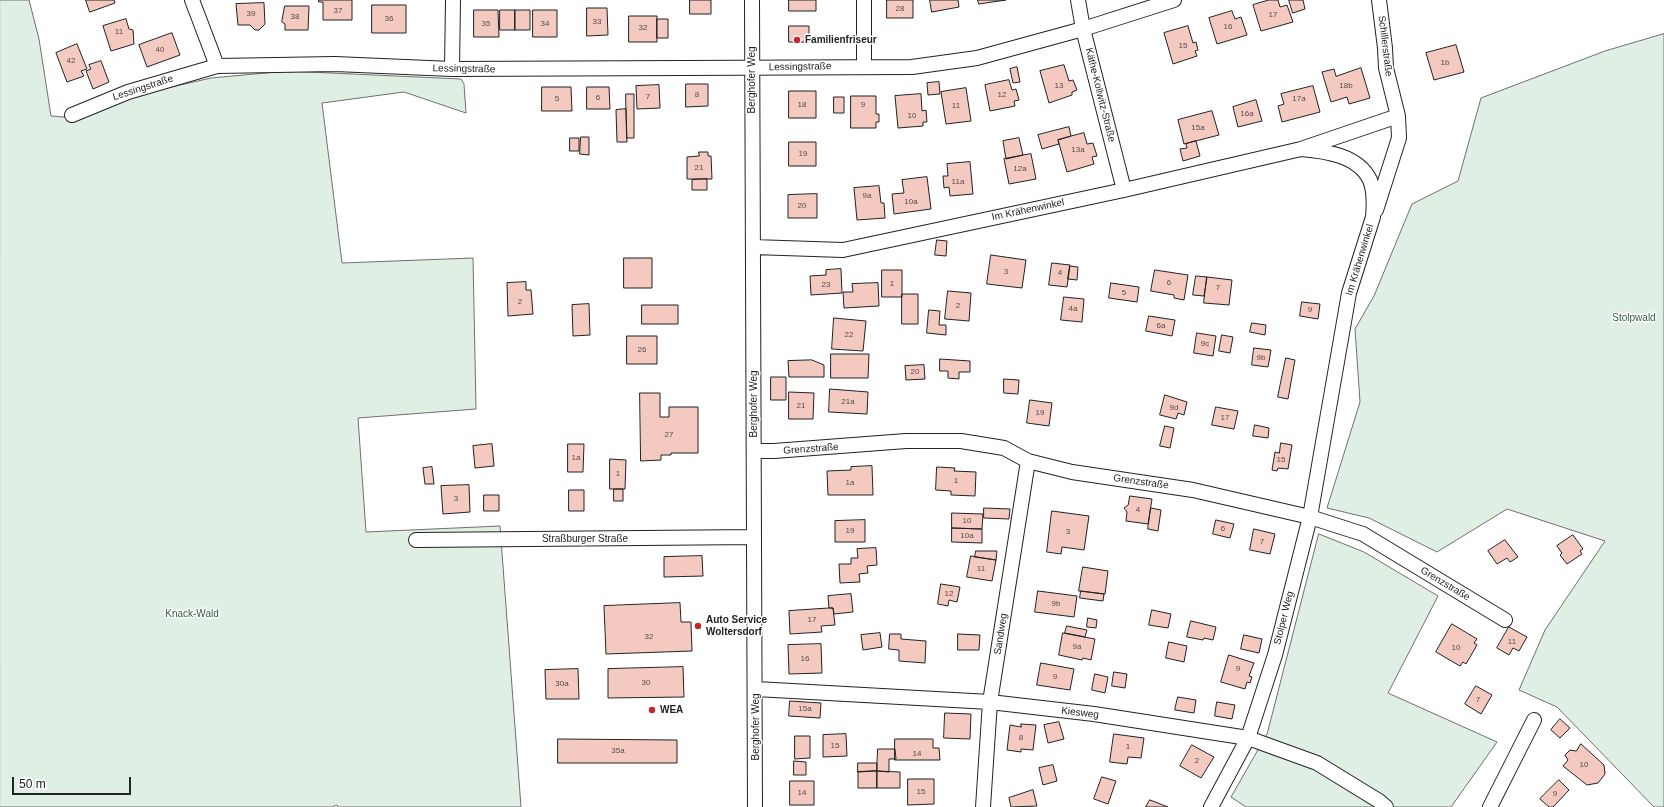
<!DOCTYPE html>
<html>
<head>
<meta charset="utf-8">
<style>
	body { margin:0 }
	#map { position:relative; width:1664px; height:807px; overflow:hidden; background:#fff; font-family:Helvetica,sans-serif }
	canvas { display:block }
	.scale { position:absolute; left:12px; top:777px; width:119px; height:18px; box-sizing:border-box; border:2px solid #222; border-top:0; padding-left:5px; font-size:12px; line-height:14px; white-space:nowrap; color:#222; -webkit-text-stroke:3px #fff; paint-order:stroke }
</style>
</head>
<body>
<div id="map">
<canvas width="1664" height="807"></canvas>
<div class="scale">50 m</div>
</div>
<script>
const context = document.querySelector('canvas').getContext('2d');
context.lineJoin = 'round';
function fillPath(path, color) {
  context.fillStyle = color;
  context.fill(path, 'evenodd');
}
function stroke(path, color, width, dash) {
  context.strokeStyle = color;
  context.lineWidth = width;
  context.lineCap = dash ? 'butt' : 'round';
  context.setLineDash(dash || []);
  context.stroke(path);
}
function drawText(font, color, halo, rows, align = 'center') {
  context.font = font + ' Helvetica,sans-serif';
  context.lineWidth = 3;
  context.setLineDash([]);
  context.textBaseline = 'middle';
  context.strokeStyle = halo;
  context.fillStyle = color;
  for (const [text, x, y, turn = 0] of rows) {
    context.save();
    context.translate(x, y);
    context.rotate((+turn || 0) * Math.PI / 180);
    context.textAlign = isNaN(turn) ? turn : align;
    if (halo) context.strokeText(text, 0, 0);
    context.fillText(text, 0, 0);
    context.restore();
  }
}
const green = new Path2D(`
	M0 0H29L39 39 51 116 76 118 145 93 211 78 287 71 461 79 464 84 466 113 404 92 322 103 342 263 473 258 476 409 358 418 366 532 500 526 521 807H338L337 805 332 807H0Z
	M1664 34V807H1654L1557 707 1519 690 1545 630 1605 541 1507 509 1437 552 1369 518 1327 508 1360 402 1355 329 1374 296 1412 204 1458 181 1481 98 1605 51Z
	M1319 534 1364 552 1438 596 1388 693 1497 742 1451 807H1246L1231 797 1267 734Z`);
fillPath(green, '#e0efe3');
stroke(green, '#6f6f6f', 1);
const building = new Path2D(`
	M86 0H114L115 3 90 12Z
	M319 0H352V20H323V2H319Z
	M690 0H711V14H690Z
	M789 0H816V11H789Z
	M887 0H913V18H887Z
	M930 0H958L959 7 932 12Z
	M978 0H1006L979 4Z
	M1269 0H1278L1280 7 1287 5 1293 22 1261 31 1253 5Z
	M1289 0H1303L1305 9 1293 13Z
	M264 3 265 24 259 30H255L250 25H238L236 4Z
	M372 5H406V33H372Z
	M285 6H309L308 30H285V24L282 22Z
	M587 8H607L608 35 587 36Z
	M474 10H498L499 37H474Z
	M500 10H515V30H500Z
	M515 10H530V30H515Z
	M533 10H557V37H533Z
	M1232 11 1235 19 1241 17 1247 35 1217 44 1209 18Z
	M629 16H657V42H629Z
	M126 19 129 29 133 30 134 44 111 51 103 26Z
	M657 19H668V38H657Z
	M789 26H809V42H789Z
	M1188 26 1193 43 1196 42 1198 50 1195 51 1197 56 1173 64 1164 33Z
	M172 33 180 55 147 67 139 45Z
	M77 44 87 69 81 71 84 76 67 82 56 53Z
	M1456 45 1464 72 1434 80 1426 53Z
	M101 61 109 82 93 89 86 71 91 69 89 65Z
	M1064 65 1069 81 1073 80 1077 90 1072 92V95L1049 103 1040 71Z
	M1017 67 1020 82 1013 83 1010 69Z
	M1361 68 1370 98 1349 104 1347 97 1331 102 1322 72 1334 69 1336 76Z
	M1009 80 1012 90 1016 89 1019 100 1014 101 1015 106 990 111 985 85Z
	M939 82 940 94 928 95 927 83Z
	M686 84H708V106L686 107Z
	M659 85 660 108 637 109 636 86Z
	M1313 86 1320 112 1282 122 1278 106 1284 104 1281 94Z
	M542 87H571L572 111H542Z
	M587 87H609L610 109H587Z
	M966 88 971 121 946 124 941 92Z
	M789 91H816V118H789Z
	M626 94H634V138H627Z
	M921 94 922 111 926 110 927 122H923V126L898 128 895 96Z
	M851 96H876V114H879V122H876V128H851Z
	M834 97H844V113H834Z
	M1256 100 1262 121 1238 127 1233 107Z
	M626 109 627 142H617L616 110Z
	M1212 111 1219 135 1184 144 1178 120Z
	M1069 127 1071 136 1058 140 1059 144 1042 149 1038 135Z
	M1084 133 1087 144 1093 143 1097 156 1092 157 1094 164 1067 172 1058 140Z
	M581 137H589V155L580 154Z
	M570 138H579V151H570Z
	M1019 138 1023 155 1006 159 1003 141Z
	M1196 141 1200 156 1183 161 1180 149 1187 148 1186 144Z
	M789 142H816V166H789Z
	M699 152H708V156H711L712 179H687V157L699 156Z
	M1031 154 1036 179 1009 184 1004 159Z
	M970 162 973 194 950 196 949 187 944 188 943 176H948L947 164Z
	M927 177 931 209 894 214 892 194 904 193 902 180Z
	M707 179V190H692V180Z
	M879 186 881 203H884L885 218 857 220 854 188Z
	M817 194V218H788V195Z
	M937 240 947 241 946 256 935 255Z
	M991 255 1026 260 1022 288 987 284Z
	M624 258H652V288H624Z
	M1052 263 1070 265 1067 287 1049 285Z
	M1070 266 1078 267 1077 280 1068 279Z
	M841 269 842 293 811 295 810 276 826 275V270Z
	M882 270H902V297H882Z
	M1155 270 1188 275 1184 300 1174 298V295L1151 291Z
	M1196 276 1207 277 1204 296 1193 295Z
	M1207 277 1232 280 1229 305 1204 303Z
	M526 282V290H531L533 314 508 316 507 283Z
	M878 283 879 306 844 308 843 292H853L852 284Z
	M1111 283 1139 287 1137 302 1109 298Z
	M948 291 971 293 969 321 945 319Z
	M902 294H918V324H902Z
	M1064 297 1084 299 1082 322 1061 320Z
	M1302 302 1320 304 1318 319 1300 316Z
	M589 304 590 335 573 336 572 305Z
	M642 305H678V324H642Z
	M929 310 940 311 939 325H946V335L927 333Z
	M1149 316 1175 320 1172 336 1146 331Z
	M834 318 866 321 863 351 832 349Z
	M1252 323 1266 325 1265 335 1250 332Z
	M1197 333 1216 336 1213 356 1194 353Z
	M1222 335 1233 337 1230 353 1219 351Z
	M627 336H657V364H627Z
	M1254 348 1271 350 1268 367 1252 365Z
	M831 354H869L868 378H831Z
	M1286 358 1295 360 1288 399 1278 397Z
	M940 359 970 361V372H959V379L948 378V371H940Z
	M812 360 824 365V377H789L788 361Z
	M924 365 925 379 906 380 905 366Z
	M771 377H786V400H771Z
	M1004 379 1019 380 1018 394 1004 393Z
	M830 389 868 392 867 414 829 412Z
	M789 392 814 393 813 419H789Z
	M640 393H660V417H669V407H698V453H671V455H661V460L641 461Z
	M1165 395 1187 402 1184 415 1178 413 1176 419 1160 415Z
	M1030 400 1052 403 1049 426 1027 423Z
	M1216 407 1238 411 1234 429 1212 425Z
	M1255 425 1269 428 1268 438 1253 436Z
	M1165 426 1174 428 1170 448 1160 446Z
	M1281 443 1292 445 1288 469 1278 468 1277 471 1272 470 1275 452 1279 453Z
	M492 444 494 466 475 468 473 446Z
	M568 444H584L583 472H568Z
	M610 459 626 460 625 489H610Z
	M872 466 873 495H828L827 471 851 470V467Z
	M432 467 434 484H425L423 468Z
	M937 467 955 468 954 471 976 472 975 496 951 495V491L936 490Z
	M469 485 470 512 443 514 441 486Z
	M614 489H623V501H614Z
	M569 490H584V511H569Z
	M484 495H499V511H484Z
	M1130 496 1152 499 1148 524 1126 521 1127 512 1124 508 1128 505Z
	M984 508 1010 509 1009 519 984 518Z
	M1151 508 1161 510 1158 531 1148 529Z
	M1052 511 1089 516 1084 550 1062 547 1061 554 1047 552Z
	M952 513 983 514 982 529 952 528Z
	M865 520V542H835V521Z
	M1216 520 1234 524 1230 538 1213 534Z
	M952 528 982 529V543L952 542Z
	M1254 529 1275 534 1270 554 1250 550Z
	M1573 535 1583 549 1580 551 1582 554 1567 564 1560 555 1562 553 1557 546Z
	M1505 540 1518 557 1510 562 1507 558 1497 564 1488 551Z
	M876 548 877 565 867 566 868 573 859 574 860 582 840 583 839 564H851V558H858L857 549Z
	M976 551H997L996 560 975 557Z
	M702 556 703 576 664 577V557Z
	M971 556 996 560 992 581 967 577Z
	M1083 567 1108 571 1105 594 1079 591Z
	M941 584 960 587 957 602 949 600 948 606 938 604Z
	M1038 591 1077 596 1074 617 1035 612Z
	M1081 591 1104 594 1103 601 1080 598Z
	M851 594 853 612 834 614 833 608H829L828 596Z
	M680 603 681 622H691L692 651 606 654 604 606Z
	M829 608H833L835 625 821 626 822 632 790 634 789 611Z
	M1152 610 1171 614 1168 628 1149 625Z
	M1088 618 1097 620 1096 628 1087 627Z
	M1191 621 1216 627 1213 640 1204 638 1203 640 1187 637Z
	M1452 624 1477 639 1474 643 1477 645 1466 664 1463 662 1460 666 1436 652Z
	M1067 626 1087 630 1085 637 1065 633Z
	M1509 627 1527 637 1519 651 1513 648 1509 655 1497 648Z
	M880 633 882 647 863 650 861 635Z
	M1063 633 1095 639 1091 660 1083 658 1082 660 1059 655Z
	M890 634H901V639L926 641 925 663 899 661V650L889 649Z
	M958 634 980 635 979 650H958Z
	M1244 635 1262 639 1259 653 1241 649Z
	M1169 642 1187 646 1184 662 1166 658Z
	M821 644 822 673 789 674 788 645Z
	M1229 655 1254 663 1249 676 1252 677 1250 683 1247 682 1245 689 1221 682Z
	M1041 663 1074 669 1070 690 1037 685Z
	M683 667 684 697 608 698V669Z
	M578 669 579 699H546L545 670Z
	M1114 672 1127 674 1125 688 1112 686Z
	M1095 674 1108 677 1105 693 1092 690Z
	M1476 686 1492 695 1481 714 1465 704Z
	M1178 697 1196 700 1194 713 1175 710Z
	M790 701 821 703 820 718 789 716Z
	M1217 702 1235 705 1232 719 1215 716Z
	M945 713 971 714 970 739 944 738Z
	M1560 719 1570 728 1560 738 1551 730Z
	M1059 722 1064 739 1048 743 1044 725Z
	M1021 724 1036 725 1033 750 1021 749V752L1007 750 1010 725 1021 727Z
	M846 734 847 756 823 757V735Z
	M1114 734 1144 738 1141 758 1128 757 1127 764 1110 762Z
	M795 736H810V758L795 759Z
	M558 739 677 740V763H558Z
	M895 739H933V748H939L940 760H895Z
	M1581 744 1604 765 1605 774 1598 783 1587 785 1563 766 1568 760 1565 755 1570 750 1576 751Z
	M1192 745 1214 757 1201 778 1180 766Z
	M878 749H895L896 759H889V772L877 771Z
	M794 761 806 762V775H794Z
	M858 763H877V771L858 772Z
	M1053 765 1057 781 1043 785 1039 768Z
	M877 771 900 772V788H877Z
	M877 771V788H858V772Z
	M1102 777 1116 781 1108 804 1094 799Z
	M908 779H934V804L908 805Z
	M1559 780 1569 790 1553 807H1549L1540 799Z
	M790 781H814V805H790Z
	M1033 790 1037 806 1011 807 1009 798Z
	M1150 800 1168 807H1146Z`);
fillPath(building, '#f3c9c0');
stroke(building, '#222', 1);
const minor = new Path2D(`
	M192 0 217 66
	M752 0 755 807
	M1078 0 1083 29 1124 190
	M864 67V0
	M452 69 453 0
	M72 115 128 92 217 66 335 64 452 69 912 67 977 58 1083 29 1174 0
	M1376 210 1399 138 1398 116 1386 68 1385 48 1379 0
	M753 247 843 250 1124 190 1301 149 1398 116
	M754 451H774L906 441H961L1004 448 1028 461 1072 472 1193 490 1310 517 1363 534 1505 620
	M416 540 754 537
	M756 689 990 702 1094 714 1248 738 1317 763 1379 801 1386 807
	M983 807 990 702 1028 461
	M1211 807 1248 738 1275 655 1310 517 1349 293 1373 217C1374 206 1374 190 1370 180 1358 155 1325 151 1301 149
	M1490 807 1534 720`);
stroke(minor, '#222', 16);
stroke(minor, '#fff', 14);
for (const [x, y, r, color] of [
	[797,40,4,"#c62828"],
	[698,626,4,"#c62828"],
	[652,710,4,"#c62828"]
]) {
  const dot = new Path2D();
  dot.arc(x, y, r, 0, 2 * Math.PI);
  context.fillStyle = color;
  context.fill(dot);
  stroke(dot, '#fff', 1.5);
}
drawText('8px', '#564c4a', null, [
	["28",900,9],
	["37",338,11],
	["39",251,14],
	["17",1273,15],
	["38",295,17],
	["36",389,19],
	["33",597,22],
	["35",486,24],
	["34",545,24],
	["16",1228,27],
	["32",643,28],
	["11",119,32],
	["15",1183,46],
	["40",160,50],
	["42",71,61],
	["1b",1445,63],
	["13",1059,86],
	["18b",1346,86],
	["8",697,95],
	["12",1002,95],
	["7",648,97],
	["6",598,98],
	["5",557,99],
	["17a",1299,99],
	["18",802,105],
	["9",863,105],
	["11",956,106],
	["16a",1247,114],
	["10",912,116],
	["15a",1198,128],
	["13a",1078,150],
	["19",803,154],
	["21",699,168],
	["12a",1020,169],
	["11a",958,182],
	["9a",867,196],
	["10a",911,202],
	["20",802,206],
	["3",1006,272],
	["4",1060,273],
	["6",1169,283],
	["1",892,284],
	["23",826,285],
	["7",1218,288],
	["5",1124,293],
	["2",520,302],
	["2",958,306],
	["4a",1073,309],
	["9",1310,310],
	["6a",1161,326],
	["22",849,335],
	["9c",1205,344],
	["26",642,350],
	["9b",1261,358],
	["20",915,372],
	["21a",848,402],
	["21",801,406],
	["9d",1174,408],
	["19",1040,413],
	["17",1225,418],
	["27",669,435],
	["1a",576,458],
	["15",1281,460],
	["1",618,474],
	["1",956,481],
	["1a",850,483],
	["3",456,499],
	["4",1138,510],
	["10",967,521],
	["6",1223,529],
	["19",850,531],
	["3",1068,532],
	["10a",967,536],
	["7",1262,542],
	["11",981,569],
	["12",949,594],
	["9b",1056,604],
	["17",812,620],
	["32",649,637],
	["11",1512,642],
	["9a",1077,647],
	["10",1456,648],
	["16",805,659],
	["9",1238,669],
	["9",1055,677],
	["30",646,683],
	["30a",562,684],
	["7",1478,700],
	["15a",805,709],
	["8",1021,738],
	["15",835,746],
	["1",1128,747],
	["35a",618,751],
	["14",917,754],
	["2",1197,761],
	["10",1584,765],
	["15",921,792],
	["14",802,793],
	["9",1555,794]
]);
drawText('bold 10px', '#222', '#fff', [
	["Familienfriseur",805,40],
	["Auto Service",706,620],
	["Woltersdorf",706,632],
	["WEA",660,710]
], 'left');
drawText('10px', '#222', '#fff', [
	["Schillerstraße",1385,46,83],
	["Lessingstraße",800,67,-1],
	["Lessingstraße",464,69,1],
	["Berghofer Weg",752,80,-90],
	["Lessingstraße",143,88,-18],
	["Käthe-Kollwitz-Straße",1100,95,76],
	["Im Krähenwinkel",1028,210,-12],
	["Im Krähenwinkel",1360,260,-73],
	["Berghofer Weg",754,404,-90],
	["Grenzstraße",811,449,-4],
	["Grenzstraße",1141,482,8],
	["Straßburger Straße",585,539],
	["Grenzstraße",1445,584,31],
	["Stolper Weg",1284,618,-76],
	["Sandweg",1001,634,-81],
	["Kiesweg",1080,713,7],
	["Berghofer Weg",756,727,-90]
]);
drawText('10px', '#2f5e38', '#fff', [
	["Stolpwald",1634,318],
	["Knack-Wald",192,614]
]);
</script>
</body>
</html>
